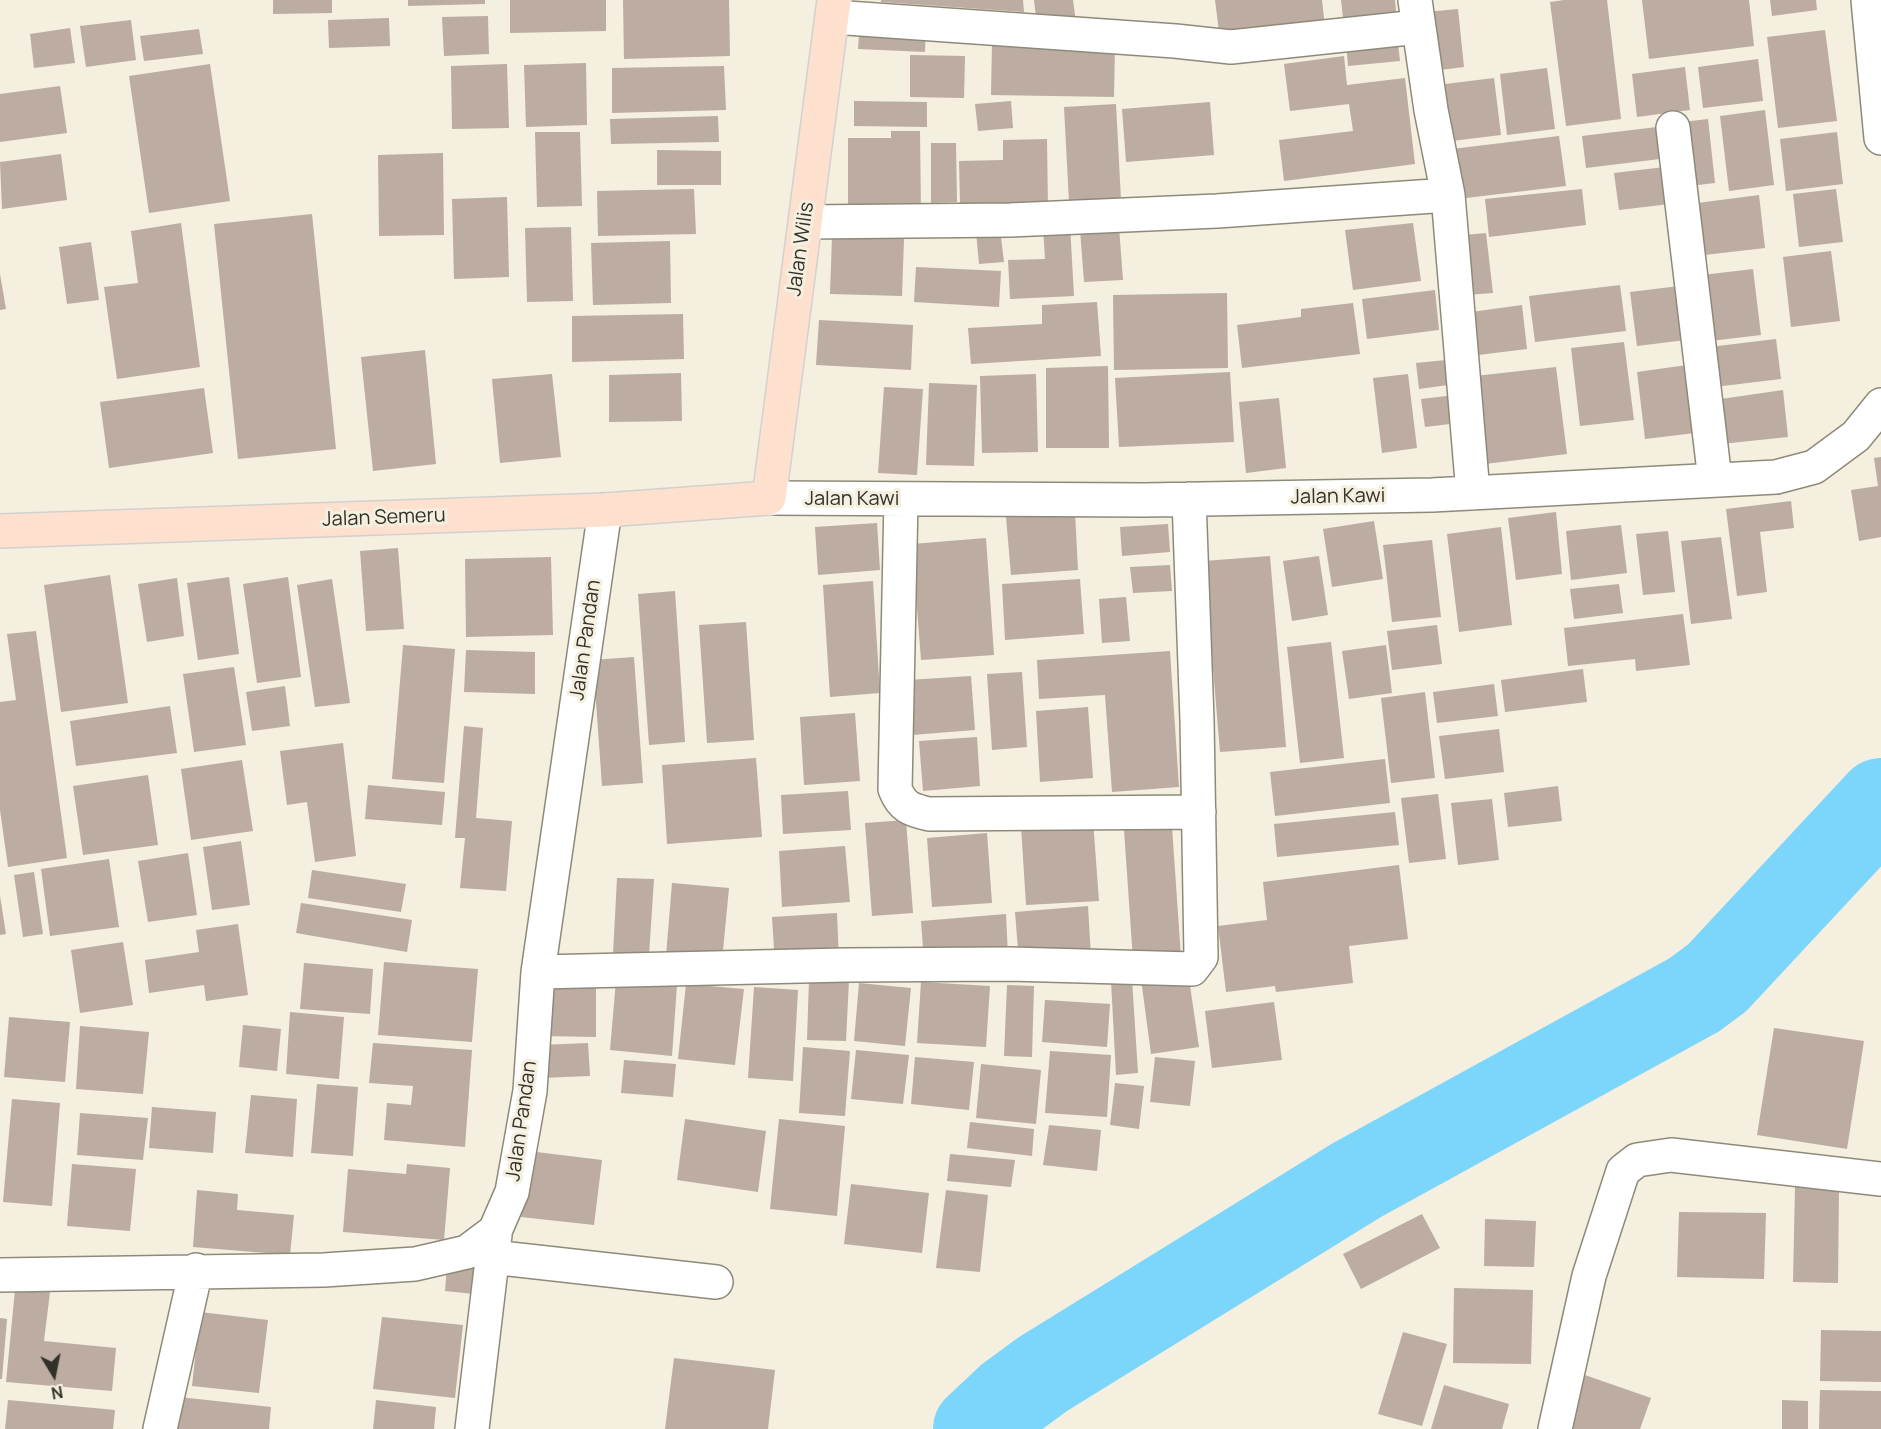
<!DOCTYPE html>
<html>
<head>
<meta charset="utf-8">
<style>
	body { margin:0 }
	#map { position:relative; width:1881px; height:1429px; overflow:hidden; background:#f4efde; font-family:Manrope,sans-serif }
	canvas { display:block }
	.north { position:absolute; left:24px; top:1345px; width:60px; height:60px; -webkit-text-stroke:4px #f4efde; paint-order:stroke; rotate:170deg; font-size:16px; font-weight:700; line-height:24px; text-align:center; color:#323029 }
	.north::after { content:''; display:block; margin:auto; width:21px; height:27px; background:#323029; clip-path:polygon(50% 0,100% 100%,50% 72%,0 100%) }
</style>
</head>
<body>
<div id="map">
<canvas width="1881" height="1429"></canvas>
<div class="north">N</div>
</div>
<script>
const context = document.querySelector('canvas').getContext('2d');
context.lineJoin = 'round';
function stroke(path, color, width, dash) {
  context.strokeStyle = color;
  context.lineWidth = width;
  context.lineCap = dash ? 'butt' : 'round';
  context.setLineDash(dash || []);
  context.stroke(path);
}
function fillPath(path, color) {
  context.fillStyle = color;
  context.fill(path, 'evenodd');
}
function drawText(font, color, halo, rows, align = 'center') {
  context.font = font + ' Manrope,sans-serif';
  context.lineWidth = 6;
  context.setLineDash([]);
  context.textBaseline = 'middle';
  context.strokeStyle = halo;
  context.fillStyle = color;
  for (const [text, x, y, turn = 0] of rows) {
    context.save();
    context.translate(x, y);
    context.rotate((+turn || 0) * Math.PI / 180);
    context.textAlign = isNaN(turn) ? turn : align;
    if (halo) context.strokeText(text, 0, 0);
    context.fillText(text, 0, 0);
    context.restore();
  }
}
stroke(new Path2D(`
	M977 1429 1009 1399 1043 1374 1357 1180 1694 995 1717 978 1881 802`), '#7cd5fa', 88);
fillPath(new Path2D(`
	M273 0H332V13L273 14Z
	M408 0H485V4L408 6Z
	M510 0H606V31L510 33Z
	M623 0H729L730 56 624 59Z
	M881 0H1023L1024 12 881 2Z
	M1034 0H1073L1076 22 1037 26Z
	M1215 0H1322L1325 27 1220 40Z
	M1341 0H1395L1397 21 1344 27Z
	M1564 0H1607L1621 119 1566 126 1550 2Z
	M1642 0H1749L1754 46 1649 59Z
	M1770 0H1816L1817 10 1772 16Z
	M1458 9 1464 67 1432 71 1426 12Z
	M488 16 489 54 444 56 442 17Z
	M389 18 390 46 329 48 328 20Z
	M131 20 136 60 86 67 80 26Z
	M860 21 926 24 925 52 858 49Z
	M70 28 75 63 34 68 30 34Z
	M199 29 203 54 144 61 140 36Z
	M1825 30 1837 121 1778 128 1767 37Z
	M1397 35 1400 61 1348 66 1346 41Z
	M992 43 1115 44 1114 97 991 95Z
	M910 55 965 56 964 98 910 97Z
	M1344 56 1347 85 1405 78 1415 164 1284 181 1279 140 1353 131 1349 104 1290 111 1284 64Z
	M1758 59 1763 101 1703 108 1698 67Z
	M586 63 587 125 526 127 524 65Z
	M210 64 230 201 149 213 129 76Z
	M507 64 509 128 452 129 451 66Z
	M724 66 726 110 612 113V68Z
	M1685 67 1690 110 1637 117 1632 74Z
	M1547 68 1555 129 1507 135 1500 74Z
	M1494 78 1501 135 1444 142 1437 85Z
	M60 86 67 133 0 142V94Z
	M854 101 927 102V127L854 126Z
	M1011 101 1013 128 978 131 975 104Z
	M1210 102 1214 155 1126 162 1122 109Z
	M1116 104 1121 200 1069 202 1064 107Z
	M1765 110 1774 185 1729 191 1720 116Z
	M718 116 719 142 611 144 610 119Z
	M1708 119 1715 183 1681 187 1674 123Z
	M1665 126 1668 158 1586 168 1582 136Z
	M891 131H920L921 214 848 213V138H891Z
	M535 132H580L582 206 537 207Z
	M1837 132 1843 184 1786 191 1780 139Z
	M1559 136 1566 186 1458 199 1452 149Z
	M1047 139 1048 209 979 210 978 203H960L959 161 1003 160V140Z
	M931 143H956L957 202 931 203Z
	M657 150 721 151V185H657Z
	M443 153 444 235 379 236 378 155Z
	M61 154 67 200 2 209 0 162Z
	M1673 166 1678 203 1619 210 1614 173Z
	M694 189 696 234 598 236 597 191Z
	M1582 189 1586 225 1489 237 1485 199Z
	M1836 189 1843 242 1799 247 1793 194Z
	M1759 195 1765 248 1696 256 1690 204Z
	M507 197 509 277 454 279 452 199Z
	M312 214 336 449 238 459 214 224Z
	M181 223 200 367 117 379 104 287 138 283 131 231Z
	M1413 223 1421 281 1353 290 1345 230Z
	M1070 225 1074 296 1010 299 1008 260 1045 259 1043 227Z
	M571 227 573 301 527 302 525 228Z
	M1119 227 1123 280 1084 282 1080 230Z
	M1000 229 1004 262 979 264 976 232Z
	M1486 233 1493 293 1467 295 1464 235Z
	M832 237 904 239 902 296 830 294Z
	M670 241 671 303 593 305 591 243Z
	M91 242 99 300 67 304 59 247Z
	M1831 251 1840 321 1791 327 1783 257Z
	M916 267 1001 271 999 307 914 302Z
	M1753 269 1761 335 1702 342 1694 276Z
	M0 274 6 309 0 310Z
	M1620 285 1626 331 1535 342 1529 296Z
	M1679 286 1686 340 1637 346 1630 292Z
	M1435 290 1439 330 1367 339 1362 299Z
	M1227 293 1228 368 1114 370 1113 295Z
	M1097 302 1101 356 971 364 968 328 1042 324V305Z
	M1353 303 1360 354 1242 368 1237 325 1301 317V309Z
	M1522 305 1527 349 1470 356 1464 313Z
	M683 314 684 359 572 362V316Z
	M819 320 913 325 911 370 816 365Z
	M1776 339 1781 379 1706 388 1701 348Z
	M1624 342 1634 420 1580 426 1571 348Z
	M425 350 436 464 373 471 361 357Z
	M1446 360 1448 385 1419 389 1416 363Z
	M1687 365 1695 433 1645 439 1637 372Z
	M1108 366 1109 448H1046V368Z
	M1556 367 1567 454 1485 464 1475 376Z
	M1230 372 1234 442 1119 447 1115 378Z
	M681 373 682 421 609 422V375Z
	M552 374 561 457 500 463 492 379Z
	M1036 374 1038 452 982 453 980 376Z
	M1408 374 1417 448 1382 453 1373 378Z
	M929 383 977 385 974 466 926 465Z
	M884 387 923 389 917 475 878 473Z
	M204 388 213 453 109 468 100 402Z
	M1783 390 1788 437 1721 444 1714 400Z
	M1455 395 1458 423 1425 427 1421 399Z
	M1279 398 1286 468 1246 473 1239 402Z
	M1881 457V537L1859 541 1851 490 1878 486 1874 458Z
	M1791 501 1794 528 1760 532 1767 592 1737 596 1726 509Z
	M1075 512 1078 570 1011 575 1006 517Z
	M1556 512 1562 574 1516 580 1508 518Z
	M1374 521 1383 579 1332 587 1323 529Z
	M877 523 880 570 818 575 815 527Z
	M1168 524 1170 552 1122 556 1120 527Z
	M1621 525 1627 573 1571 580 1566 531Z
	M1501 527 1512 625 1459 632 1447 534Z
	M1668 531 1675 592 1643 595 1636 534Z
	M1721 537 1732 619 1691 624 1681 541Z
	M986 538 994 655 921 660 912 544Z
	M1432 540 1441 617 1392 622 1383 545Z
	M398 548 404 629 366 631 360 551Z
	M1270 556 1286 747 1220 752 1204 561Z
	M1319 556 1328 615 1292 621 1283 561Z
	M551 557 553 635 466 637 465 559Z
	M1170 565 1172 591 1133 593 1130 567Z
	M110 575 128 703 61 712 44 585Z
	M229 577 239 654 198 660 187 583Z
	M288 577 301 677 257 683 243 584Z
	M177 578 184 636 147 642 138 584Z
	M332 579 350 703 315 707 297 585Z
	M1080 579 1084 634 1005 640 1002 584Z
	M873 581 880 693 830 697 823 585Z
	M1619 584 1623 613 1574 619 1570 589Z
	M675 591 685 742 649 745 638 594Z
	M1126 597 1130 641 1102 643 1099 599Z
	M1683 614 1690 665 1636 671 1635 659 1568 666 1564 628Z
	M746 622 754 740 707 743 699 625Z
	M1437 625 1442 664 1392 670 1387 631Z
	M36 631 67 858 8 867 0 810V702L16 700 7 634Z
	M1331 642 1344 758 1300 763 1287 647Z
	M403 645 455 649 444 783 392 779Z
	M1386 645 1392 693 1349 699 1342 651Z
	M466 650 535 652V694L464 692Z
	M1170 651 1179 787 1112 792 1105 695 1039 699 1037 660Z
	M634 657 643 783 602 786 593 660Z
	M234 667 246 745 194 752 183 674Z
	M1583 669 1587 702 1505 712 1501 680Z
	M1022 672 1027 747 992 750 987 674Z
	M971 676 975 730 912 735 908 680Z
	M1494 684 1498 716 1437 723 1433 692Z
	M285 686 290 726 252 731 246 692Z
	M1425 692 1435 778 1391 783 1381 698Z
	M170 706 177 753 76 766 70 721Z
	M1088 707 1093 778 1040 782 1036 711Z
	M855 713 860 781 804 785 800 717Z
	M464 726 483 728 476 818 512 821 506 891 460 888 465 838H455Z
	M1499 729 1504 772 1445 779 1439 736Z
	M977 737 980 786 923 791 919 741Z
	M343 743 356 856 315 862 307 802 287 805 280 751Z
	M756 758 762 837 667 844 662 765Z
	M1385 759 1390 803 1275 816 1270 772Z
	M242 760 253 831 191 840 181 769Z
	M148 775 158 845 83 855 73 786Z
	M368 785 445 792 442 825 365 819Z
	M1558 786 1562 821 1508 827 1504 793Z
	M848 791 851 830 783 834 781 795Z
	M1438 794 1446 859 1409 863 1401 798Z
	M1492 799 1499 860 1458 865 1451 803Z
	M1395 812 1399 845 1277 857 1274 824Z
	M906 820 913 913 872 916 865 823Z
	M1093 820 1099 901 1026 905 1021 826Z
	M1172 827 1181 957 1133 960 1124 830Z
	M987 833 992 903 932 907 927 838Z
	M241 841 250 905 212 910 203 847Z
	M845 846 850 902 782 907 779 851Z
	M188 853 197 915 148 922 138 861Z
	M109 859 119 927 50 936 41 869Z
	M1399 865 1408 939 1349 946 1353 983 1276 992 1275 986 1226 992 1218 926 1267 920 1263 882Z
	M312 870 406 884 401 912 308 898Z
	M34 872 43 934 23 937 14 875Z
	M617 878 654 879 649 956 613 954Z
	M672 883 729 888 722 961 666 956Z
	M0 896 6 934 0 935Z
	M301 903 412 920 407 952 296 933Z
	M1088 906 1091 957 1019 962 1015 912Z
	M837 913 839 961 775 965 772 917Z
	M1006 914 1008 956 924 962 921 921Z
	M238 924 248 995 206 1001 204 985 149 993 145 960 199 952 196 930Z
	M123 942 133 1005 80 1013 71 950Z
	M384 962 478 969 472 1042 378 1035Z
	M304 963 373 969 370 1014 300 1009Z
	M1188 972 1199 1047 1151 1054 1141 979Z
	M596 977V1037L542 1036V978Z
	M809 979 849 980 846 1041 807 1040Z
	M1132 979 1138 1073 1116 1075 1111 981Z
	M616 980 677 985 672 1056 610 1050Z
	M921 982 990 986 986 1047 917 1043Z
	M859 983 911 988 905 1046 854 1041Z
	M686 984 744 989 735 1065 678 1059Z
	M1007 985 1034 986 1032 1057 1004 1056Z
	M754 987 798 990 793 1081 748 1078Z
	M1045 1000 1110 1004 1107 1047 1042 1042Z
	M1274 1002 1282 1060 1212 1068 1205 1011Z
	M290 1012 344 1017 339 1079 286 1074Z
	M9 1017 70 1022 65 1082 4 1077Z
	M243 1025 281 1029 277 1071 239 1067Z
	M80 1026 149 1032 143 1094 76 1089Z
	M1774 1028 1864 1041 1847 1149 1757 1135Z
	M373 1043 472 1050 465 1147 384 1140 387 1103 411 1105 413 1086 369 1083Z
	M588 1043 590 1076 541 1078V1045Z
	M803 1047 850 1051 845 1116 799 1113Z
	M856 1050 909 1055 903 1104 851 1099Z
	M1050 1051 1111 1055 1107 1117 1045 1113Z
	M915 1057 974 1062 969 1110 911 1104Z
	M1155 1057 1195 1061 1190 1106 1150 1102Z
	M624 1060 676 1064 673 1097 621 1093Z
	M981 1064 1041 1070 1036 1124 976 1118Z
	M1115 1083 1144 1086 1139 1129 1110 1125Z
	M317 1084 358 1087 353 1156 311 1153Z
	M251 1095 297 1099 293 1157 245 1153Z
	M12 1099 60 1103 52 1206 3 1202Z
	M152 1107 216 1112 213 1153 149 1148Z
	M80 1113 148 1118 143 1160 77 1155Z
	M685 1119 766 1131 758 1192 677 1180Z
	M779 1119 845 1126 837 1216 770 1209Z
	M970 1122 1034 1129 1032 1156 967 1148Z
	M1049 1125 1101 1130 1097 1171 1043 1165Z
	M528 1151 602 1160 594 1225 521 1217Z
	M950 1154 1015 1160 1011 1187 947 1181Z
	M72 1164 136 1169 130 1231 67 1226Z
	M407 1164 450 1168 444 1240 343 1232 348 1169 406 1174Z
	M851 1184 929 1193 922 1253 844 1244Z
	M1795 1187 1839 1188 1838 1283 1793 1282Z
	M197 1190 238 1194 237 1210 294 1215 290 1255 193 1247Z
	M946 1190 988 1195 980 1272 936 1268Z
	M1679 1212 1766 1213 1764 1279 1677 1277Z
	M1422 1214 1440 1248 1361 1289 1343 1254Z
	M1485 1219 1536 1221 1534 1267 1484 1266Z
	M447 1266 477 1269 474 1294 445 1291Z
	M1454 1288 1533 1290 1531 1364 1453 1363Z
	M15 1290 50 1292 44 1341 116 1348 112 1391 6 1382Z
	M200 1312 268 1320 259 1393 192 1386Z
	M382 1317 463 1325 455 1398 373 1389Z
	M0 1318 7 1319 2 1379H0Z
	M1821 1330 1881 1331V1382L1820 1381Z
	M1403 1332 1447 1344 1422 1426 1378 1414Z
	M674 1358 775 1370 768 1429H665Z
	M1582 1374 1651 1398 1640 1429H1562Z
	M1444 1385 1509 1404 1502 1429H1431Z
	M1820 1390 1881 1391V1429H1819Z
	M179 1397 271 1407 269 1429H175Z
	M8 1400 115 1410 113 1429H5Z
	M376 1400 436 1407 434 1429H373Z
	M1782 1400 1808 1401V1429H1782Z`), '#bcaca1');
const minor = new Path2D(`
	M1415 0 1431 110 1448 195
	M1868 0 1881 138
	M833 17 1175 41 1231 47 1418 27
	M1673 128 1715 480
	M806 222 1010 220 1217 211 1448 195 1473 493
	M769 498 1145 500 1432 495 1776 477 1814 467 1856 436 1881 405
	M901 499 895 789C902 807 911 810 929 814L1199 812
	M538 972 845 965 1010 964 1192 969 1201 957 1197 720 1189 499
	M492 1257 716 1282
	M0 1275 324 1270 415 1264 467 1252 495 1231 512 1192 530 1091 538 972 605 510
	M160 1429 196 1270
	M472 1429 495 1235
	M1555 1429 1589 1276 1623 1171 1637 1160 1671 1155 1881 1179`);
const major = new Path2D(`
	M0 531 605 510 769 498 834 0`);
stroke(minor, '#8e8a7a', 36);
stroke(major, '#d2d1d0', 36);
stroke(minor, '#fff', 33);
stroke(major, '#fde0ce', 33);
drawText('20px', '#323029', '#f4efde', [
	["Jalan Wilis",801,249,-82],
	["Jalan Kawi",1338,497,-1],
	["Jalan Kawi",852,499],
	["Jalan Semeru",384,518,-2],
	["Jalan Pandan",586,640,-82],
	["Jalan Pandan",522,1121,-82]
]);
</script>
</body>
</html>
